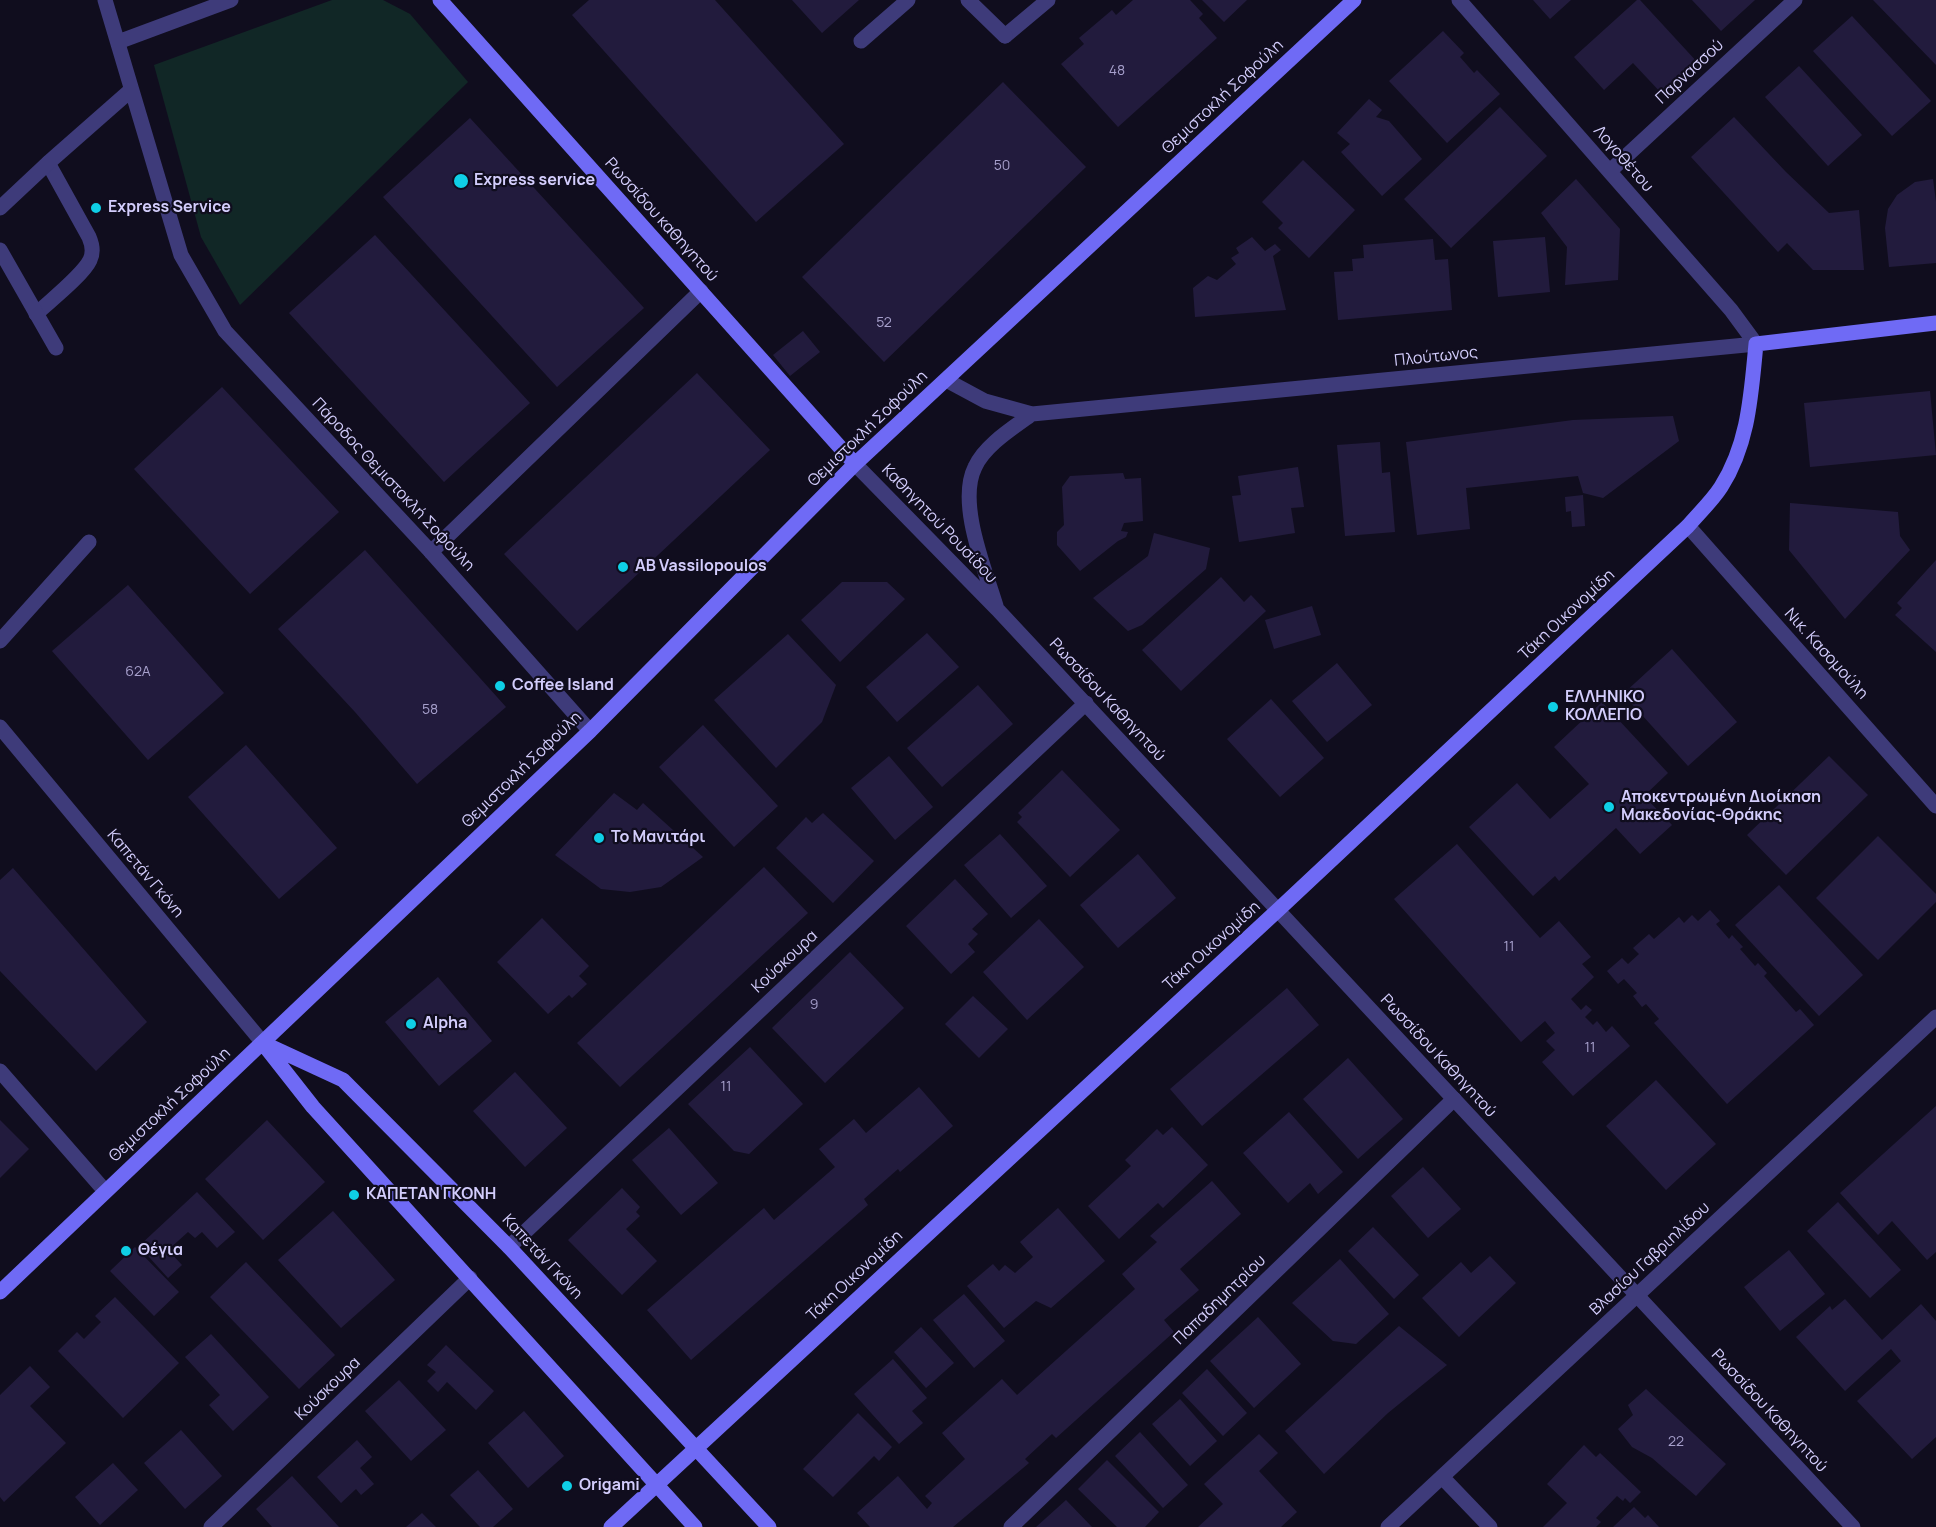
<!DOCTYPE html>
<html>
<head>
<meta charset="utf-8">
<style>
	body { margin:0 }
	canvas { display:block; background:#100d1e }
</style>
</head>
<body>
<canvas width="1936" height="1527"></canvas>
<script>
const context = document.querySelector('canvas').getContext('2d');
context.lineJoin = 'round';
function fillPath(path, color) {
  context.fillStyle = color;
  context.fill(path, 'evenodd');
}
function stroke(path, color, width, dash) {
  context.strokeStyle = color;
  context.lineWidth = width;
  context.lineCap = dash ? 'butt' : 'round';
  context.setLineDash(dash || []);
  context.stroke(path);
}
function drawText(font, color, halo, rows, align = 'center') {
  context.font = font + ' Manrope,sans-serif';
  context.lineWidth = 4.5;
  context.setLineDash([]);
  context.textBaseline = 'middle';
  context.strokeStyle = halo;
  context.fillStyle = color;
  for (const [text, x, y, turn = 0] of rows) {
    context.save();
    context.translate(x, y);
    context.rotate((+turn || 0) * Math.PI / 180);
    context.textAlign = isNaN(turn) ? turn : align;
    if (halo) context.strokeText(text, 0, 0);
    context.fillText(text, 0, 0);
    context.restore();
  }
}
fillPath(new Path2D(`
	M332 0H383L410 14 468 82 240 305 201 237 154 65Z`), '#112726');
fillPath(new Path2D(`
	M589 0H715L844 144 756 222 572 15Z
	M792 0H859L822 33Z
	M1133 0H1190L1203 14 1199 18 1217 38 1118 127 1061 64 1084 44 1079 38 1112 10 1116 15Z
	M1202 0H1247L1224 22Z
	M1533 0H1571L1550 19Z
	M1637 0H1640L1698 63 1663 95 1633 63 1604 90 1574 57Z
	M1692 0H1755L1721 31Z
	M1873 0H1936V65Z
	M1852 16 1931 101 1892 136 1813 51Z
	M1443 31 1464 53 1460 57 1474 73 1477 70 1500 94 1447 143 1389 81Z
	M1799 66 1862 135 1828 166 1765 97Z
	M1003 82 1086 167 884 362 802 277Z
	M1369 99 1382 110 1376 117 1389 121 1422 159 1382 196 1341 152 1350 144 1337 133Z
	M1500 107 1547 156 1451 248 1404 199Z
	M1734 117 1786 172 1829 213 1859 210 1864 270H1813L1787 243 1778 252 1691 157Z
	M470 118 644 308 557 387 383 197Z
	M1303 160 1355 210 1309 258 1278 228 1283 223 1262 202Z
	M1576 179 1620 229 1618 280 1565 285 1567 247 1541 213Z
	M1933 179 1936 202V263L1889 267 1885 228 1888 209 1897 195 1915 182Z
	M375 235 530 403 444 482 289 313Z
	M1252 237 1265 251 1275 244 1281 250 1273 256 1286 310 1195 317 1193 288 1208 276 1217 280 1236 264 1231 258 1239 253 1236 248Z
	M1545 237 1550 292 1498 297 1493 241Z
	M1433 239 1435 260 1448 259 1452 310 1338 320 1334 272 1353 271 1352 259 1364 258 1363 245Z
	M803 331 820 352 790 376 773 355Z
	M697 373 770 450 577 631 504 554Z
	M222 387 339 512 250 594 134 469Z
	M1930 391 1936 455 1810 467 1804 403Z
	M1673 416 1679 441 1603 498 1583 493 1578 476 1466 488 1470 529 1417 535 1406 442 1573 420Z
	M1380 442 1382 473 1390 472 1395 532 1345 536 1337 445Z
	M1298 467 1304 507 1291 508 1295 533 1239 542 1232 496 1241 495 1238 476Z
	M1123 473 1125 479 1141 478 1143 521 1124 523 1121 531 1128 532 1126 537 1118 541 1080 571 1057 545V532L1064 525 1062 487 1070 476Z
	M1583 495 1585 526 1572 527 1571 511 1566 512 1565 497Z
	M1790 503 1898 512 1900 536 1910 550 1845 619 1789 550Z
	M1154 533 1210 548 1206 569 1142 625 1128 631 1093 598 1148 556Z
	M365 550 506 707 417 784 355 712 278 629Z
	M1936 560V652L1895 615 1902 608 1897 603Z
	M1221 577 1244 602 1251 595 1266 611 1181 691 1142 650Z
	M842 582H887L905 599 840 662 801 620Z
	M128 585 224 693 148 760 52 651Z
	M1312 606 1321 635 1274 649 1265 620Z
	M927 633 959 667 897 722 866 687Z
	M788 634 836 685 822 722 776 768 714 700Z
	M1672 649 1737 722 1688 766 1623 694Z
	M1337 663 1372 705 1327 742 1292 701Z
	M978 685 1013 724 942 787 907 748Z
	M1271 699 1324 758 1280 797 1227 739Z
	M1602 702 1668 773 1644 796 1672 825 1640 854 1616 828 1559 881 1555 876 1533 896 1469 827 1517 783 1550 819 1589 784 1554 747Z
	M703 725 778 806 734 847 659 767Z
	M246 745 337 848 279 899 188 797Z
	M889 756 933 807 895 840 851 788Z
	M1829 756 1868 795 1786 875 1747 835Z
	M1062 770 1120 830 1070 877 1017 822 1022 817 1018 813Z
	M614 793 637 810 643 803 703 857 661 887 630 892 601 889 555 855Z
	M823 813 874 861 833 903 776 848 806 817 812 823Z
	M1000 834 1047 886 1011 918 964 865Z
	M1878 836 1936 894V902L1878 960 1816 898Z
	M1457 844 1540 938 1559 921 1591 957 1582 964 1594 977 1571 999 1581 1010 1586 1005 1592 1010 1585 1017 1593 1025 1597 1021 1606 1032 1612 1026 1630 1046 1573 1096 1542 1062 1555 1050 1546 1041 1555 1033 1545 1021 1521 1042 1394 899Z
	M1138 854 1176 898 1118 948 1080 905Z
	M764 867 808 913 620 1087 577 1043Z
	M13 868 147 1022 96 1071 0 971V880Z
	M955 879 988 914 972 929 978 934 968 944 975 952 951 974 906 926Z
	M1779 885 1863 975 1819 1016 1735 925Z
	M1710 910 1720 921 1716 924 1729 939 1732 935 1743 947 1740 949 1755 966 1758 963 1767 973 1764 976 1796 1012 1800 1009 1814 1025 1727 1104 1654 1023 1659 1019 1646 1004 1642 1007 1633 996 1637 993 1624 979 1618 984 1607 971 1622 958 1628 964 1639 954 1633 948 1649 934 1654 939 1679 917 1684 923 1692 915 1698 921Z
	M542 918 589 966 579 976 587 984 572 998 569 995 548 1014 497 962Z
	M1039 919 1084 967 1027 1020 983 972Z
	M850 952 904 1008 825 1083 772 1028Z
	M438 977 492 1041 439 1086 385 1022Z
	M1287 988 1319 1025 1202 1126 1170 1089Z
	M973 996 1008 1029 979 1058 945 1024Z
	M750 1047 803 1104 749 1154 734 1151 688 1104Z
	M1348 1058 1403 1119 1358 1159 1303 1099Z
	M515 1072 567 1128 525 1167 473 1111Z
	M1656 1080 1716 1144 1666 1190 1606 1126Z
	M919 1087 953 1126 900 1172 898 1169 864 1199 868 1205 691 1360 647 1310 764 1208 774 1220 835 1167 819 1149 854 1119 866 1133Z
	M1936 1106V1252L1927 1260 1892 1221 1878 1235 1840 1193Z
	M1289 1112 1343 1172 1318 1194 1310 1183 1288 1203 1243 1153Z
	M0 1120 29 1149 0 1178Z
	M267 1120 325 1182 263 1240 205 1179Z
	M1172 1127 1208 1165 1163 1208 1158 1203 1119 1239 1088 1206 1131 1166 1125 1160 1157 1129 1163 1135Z
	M669 1128 718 1183 681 1215 632 1160Z
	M1423 1167 1461 1209 1428 1238 1391 1196Z
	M1212 1181 1241 1214 1180 1269 1199 1290 1164 1320 1174 1332 1056 1438 1052 1434 1025 1459 1029 1463 953 1527H870L857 1513 898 1476 927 1509 932 1503 925 1496 965 1459 942 1433 1002 1379 1017 1395 1135 1289 1122 1274 1157 1242 1150 1236Z
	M622 1188 640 1207 636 1212 640 1216 626 1229 657 1261 622 1295 568 1240Z
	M197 1192 235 1232 217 1248 202 1232 195 1238 188 1232 168 1250 182 1265 168 1278 139 1246Z
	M1838 1202 1901 1270 1870 1298 1807 1231Z
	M1058 1208 1105 1261 1051 1308 1036 1301 1004 1328 967 1286 993 1264 999 1271 1005 1265 1015 1273 1033 1257 1020 1242Z
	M333 1211 395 1280 341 1328 278 1260Z
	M1373 1227 1419 1275 1394 1299 1348 1251Z
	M135 1247 179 1292 154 1316 110 1271Z
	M1789 1250 1825 1294 1780 1331 1744 1287Z
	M1490 1256 1516 1283 1459 1337 1422 1298 1461 1262 1471 1273Z
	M1340 1259 1389 1314 1356 1344 1333 1341 1292 1303Z
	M246 1262 335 1355 299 1389 210 1297Z
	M964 1294 1005 1341 974 1368 933 1320Z
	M115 1297 179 1363 123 1418 58 1351 77 1332 84 1339 101 1322 95 1316Z
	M1845 1299 1882 1340 1921 1304 1936 1321V1437L1912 1459 1857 1401 1901 1361 1891 1349 1845 1391 1796 1337 1830 1306 1832 1310Z
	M1258 1317 1301 1364 1254 1408 1210 1361Z
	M1399 1326 1447 1365 1388 1413 1324 1474 1285 1431Z
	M921 1327 954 1363 926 1388 894 1352Z
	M211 1334 269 1397 233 1431 209 1405 220 1395 185 1357Z
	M446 1345 494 1391 476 1410 447 1382 438 1392 427 1381 436 1372 427 1365Z
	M893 1359 927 1398 912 1411 923 1423 899 1444 854 1394Z
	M30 1366 50 1387 30 1406 66 1443 4 1502 0 1497V1395Z
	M1207 1369 1247 1413 1223 1436 1182 1393Z
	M399 1380 446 1430 411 1461 365 1411Z
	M1646 1389 1726 1464 1696 1496 1652 1458 1632 1447 1618 1429 1633 1415 1628 1405Z
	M1180 1399 1217 1441 1190 1466 1152 1424Z
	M524 1411 564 1456 528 1488 488 1443Z
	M858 1413 892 1447 879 1461 874 1456 833 1497 803 1469Z
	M181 1430 222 1476 185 1509 144 1463Z
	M1140 1432 1188 1485 1163 1508 1115 1456Z
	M1259 1434 1278 1453 1259 1471 1297 1512 1281 1527H1198L1223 1504 1204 1484Z
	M357 1440 372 1457 360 1468 374 1484 361 1495 356 1489 341 1503 317 1477Z
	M1584 1445 1596 1457 1600 1453 1641 1492 1630 1503 1625 1498 1623 1501 1617 1496 1596 1518 1601 1522 1596 1527H1543L1567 1503 1547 1484Z
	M1107 1460 1159 1512 1145 1527H1117L1078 1489Z
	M113 1463 138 1490 100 1525 75 1497Z
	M478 1470 513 1509 493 1527H480L450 1495Z
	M292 1476 339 1527H272L256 1509Z
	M1066 1500 1092 1527H1036Z
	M1634 1507 1645 1518 1648 1515 1659 1527H1613Z
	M422 1513 436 1527H406Z`), '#221b3d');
stroke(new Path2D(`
	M1005 36 1048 0
	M861 41 908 0
	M36 314C50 301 83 275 90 260 94 252 92 244 89 237L48 163`), '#3e3b7a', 15);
stroke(new Path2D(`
	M431 552 701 291`), '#3e3b7a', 15);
stroke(new Path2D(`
	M105 0 181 255 225 331 431 552 590 731
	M968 0 1005 36
	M1459 0 1731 310 1756 344
	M118 42 231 0
	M1610 171 1795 0
	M0 208 48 163 131 90
	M0 250 56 348
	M1688 526 1936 806
	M0 641 89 542
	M0 727 263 1043
	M0 1071 105 1191
	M509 1247 1086 703
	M1442 1477 1490 1527
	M211 1527 470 1278
	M1011 1527 1454 1099
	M1388 1527 1936 1017`), '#3e3b7a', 15);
stroke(new Path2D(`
	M946 380 985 401 1032 414 1756 344
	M855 464 997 609 1853 1527
	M996 606C985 569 957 503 975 467 985 445 1013 428 1032 414`), '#3e3b7a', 15);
stroke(new Path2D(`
	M440 0 855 464
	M263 1043 343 1080 509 1247 769 1527
	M265 1046 313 1107 695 1527
	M0 1292 590 731 855 464 1354 0
	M611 1527 1278 910 1688 526C1699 513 1712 501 1721 487 1749 443 1751 394 1756 344L1936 323`), '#6f6af5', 15);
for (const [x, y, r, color] of [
	[461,181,8,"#0fcfe6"],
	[96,208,6,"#0fcfe6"],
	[623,567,6,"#0fcfe6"],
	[500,686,6,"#0fcfe6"],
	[1553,707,6,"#0fcfe6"],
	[1609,807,6,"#0fcfe6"],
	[599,838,6,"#0fcfe6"],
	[411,1024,6,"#0fcfe6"],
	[354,1195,6,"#0fcfe6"],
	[126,1251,6,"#0fcfe6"],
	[567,1486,6,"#0fcfe6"]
]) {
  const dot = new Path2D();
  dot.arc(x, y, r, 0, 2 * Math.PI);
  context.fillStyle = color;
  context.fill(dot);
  stroke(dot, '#100d1e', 2);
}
drawText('14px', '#a7a0cc', null, [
	["48",1117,71],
	["50",1002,166],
	["52",884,323],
	["62A",138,672],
	["58",430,710],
	["11",1509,947],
	["9",814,1005],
	["11",1590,1048],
	["11",726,1087],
	["22",1676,1442]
]);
drawText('16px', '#d3cdfc', '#100d1e', [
	["Παρνασσού",1690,72,-43],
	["Θεμιστοκλή Σοφούλη",1223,97,-43],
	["Λογοθέτου",1623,159,49],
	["Ρωσσίδου καθηγητού",661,220,48],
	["Πλούτωνος",1436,357,-6],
	["Θεμιστοκλή Σοφούλη",868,429,-44],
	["Πάροδος Θεμιστοκλή Σοφούλη",393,485,47],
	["Καθηγητού Ρουσίδου",939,524,46],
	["Τάκη Οικονομίδη",1567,615,-43],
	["Νικ. Κασομούλη",1826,654,48],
	["Ρωσσίδου Καθηγητού",1107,700,47],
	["Θεμιστοκλή Σοφούλη",522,770,-44],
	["Καπετάν Γκόνη",145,874,50],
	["Τάκη Οικονομίδη",1212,946,-42],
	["Κούσκουρα",785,962,-43],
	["Ρωσσίδου Καθηγητού",1438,1056,47],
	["Θεμιστοκλή Σοφούλη",170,1105,-43],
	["Καπετάν Γκόνη",542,1257,47],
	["Βλασίου Γαβριηλίδου",1650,1259,-43],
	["Τάκη Οικονομίδη",855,1276,-43],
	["Παπαδημητρίου",1220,1300,-44],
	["Κούσκουρα",328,1389,-44],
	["Ρωσσίδου Καθηγητού",1769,1411,47]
]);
drawText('bold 16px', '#d3cdfc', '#100d1e', [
	["Express service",474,181],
	["Express Service",108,208],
	["AB Vassilopoulos",635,567],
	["Coffee Island",512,686],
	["ΕΛΛΗΝΙΚΟ",1565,698],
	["ΚΟΛΛΕΓΙΟ",1565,716],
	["Αποκεντρωμένη Διοίκηση",1621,798],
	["Μακεδονίας-Θράκης",1621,816],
	["Το Μανιτάρι",611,838],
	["Alpha",423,1024],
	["ΚΑΠΕΤΑΝ ΓΚΟΝΗ",366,1195],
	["Θέγια",138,1251],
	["Origami",579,1486]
], 'left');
</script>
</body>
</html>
